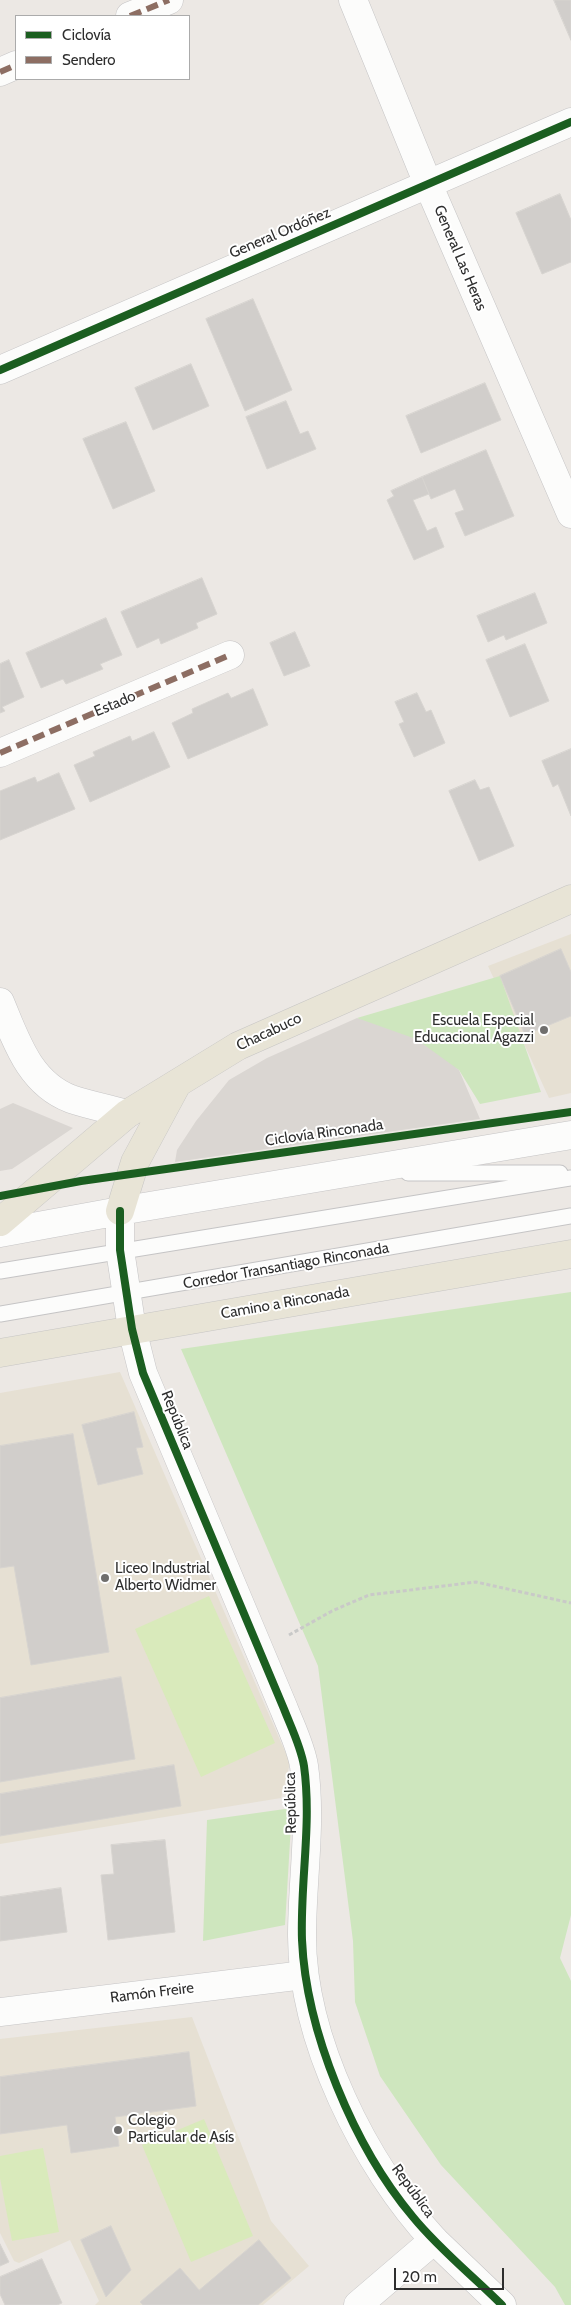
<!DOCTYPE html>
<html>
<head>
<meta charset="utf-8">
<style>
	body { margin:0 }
	#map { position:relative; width:571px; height:2305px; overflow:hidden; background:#ece8e4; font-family:Cabin,sans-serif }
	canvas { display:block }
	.legend { position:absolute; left:15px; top:15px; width:175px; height:65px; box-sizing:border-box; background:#fff; border:1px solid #ababab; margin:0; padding:6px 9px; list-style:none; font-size:15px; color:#2e2e2e }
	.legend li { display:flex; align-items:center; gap:10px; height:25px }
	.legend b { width:25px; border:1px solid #ababab }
	.scale { position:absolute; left:394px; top:2268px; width:110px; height:22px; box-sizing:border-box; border:2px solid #2e2e2e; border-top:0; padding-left:6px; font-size:15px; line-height:18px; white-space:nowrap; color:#2e2e2e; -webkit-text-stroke:4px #fff; paint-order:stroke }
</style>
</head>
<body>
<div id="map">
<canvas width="571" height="2305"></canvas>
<ul class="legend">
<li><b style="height:6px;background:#1b5e20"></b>Ciclovía</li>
<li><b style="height:6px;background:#8d6e63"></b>Sendero</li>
</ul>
<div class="scale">20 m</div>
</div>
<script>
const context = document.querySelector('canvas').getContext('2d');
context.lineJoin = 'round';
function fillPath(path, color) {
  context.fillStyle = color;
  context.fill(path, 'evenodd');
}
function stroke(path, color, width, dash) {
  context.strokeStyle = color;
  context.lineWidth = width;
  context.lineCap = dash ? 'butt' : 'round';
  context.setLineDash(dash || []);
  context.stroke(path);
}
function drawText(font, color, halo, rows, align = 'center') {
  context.font = font + ' Cabin,sans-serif';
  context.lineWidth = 4;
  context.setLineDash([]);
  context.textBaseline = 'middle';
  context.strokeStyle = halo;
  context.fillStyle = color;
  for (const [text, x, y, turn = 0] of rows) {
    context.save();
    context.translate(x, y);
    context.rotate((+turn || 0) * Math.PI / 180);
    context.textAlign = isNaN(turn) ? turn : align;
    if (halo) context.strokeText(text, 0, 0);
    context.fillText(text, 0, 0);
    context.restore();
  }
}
fillPath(new Path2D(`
	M571 934V1093L549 1098 488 966Z
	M120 1372 290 1763 281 1798 0 1844V1393Z
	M192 2017 271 2221 309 2266 263 2305H95L99 2301 70 2240 19 2263 14 2261 0 2233V2039Z`), '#e6e0d3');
fillPath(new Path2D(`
	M500 976 541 1092 480 1104 459 1070 357 1018Z
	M571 1292V1915L560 1958 571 1981V2305H565L555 2287 441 2165 380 2076 355 2002 353 1941 318 1666 181 1349Z
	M292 1808 285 1925 203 1941 207 1820Z`), '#cee6be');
fillPath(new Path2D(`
	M209 1596 275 1743 201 1777 135 1629Z
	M204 2119 253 2236 191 2262 142 2145Z
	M43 2148 59 2232 12 2241 0 2178V2156Z`), '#d9eabb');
fillPath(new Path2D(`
	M357 1018 416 1039 459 1070 480 1119 175 1162 177 1150 196 1121 229 1080 267 1058Z
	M13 1103 73 1128 12 1169 0 1171V1109Z`), '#dad6d2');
const building = new Path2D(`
	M554 0H571V40Z
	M560 194 571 220V262L542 274 516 213Z
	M253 299 292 390 245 411 206 319Z
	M191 364 209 406 153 430 135 388Z
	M485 383 501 420 421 453 406 416Z
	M286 401 300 434 308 431 316 449 267 469 246 417Z
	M126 422 155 491 113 509 83 439Z
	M486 450 514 516 465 536 455 513 464 510 455 489 431 499 422 477Z
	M422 477 429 494 413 500 427 531 436 527 444 547 414 560 387 500 394 496 391 491Z
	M202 578 217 614 196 623 198 628 161 644 159 638 137 648 121 612Z
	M535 593 547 623 506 640 504 635 488 642 477 616Z
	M106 618 122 655 100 664 103 669 66 684 63 679 41 688 26 653Z
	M295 632 310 666 284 676 270 643Z
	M525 644 549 701 510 717 486 660Z
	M9 660 24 697 2 707 5 711 0 713V664Z
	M253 689 268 725 188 759 172 723 193 713 192 709 228 693 231 698Z
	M417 693 426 712 431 710 445 743 414 757 399 724 404 722 395 702Z
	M154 732 170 767 90 802 74 765 95 756 93 752 130 736 132 741Z
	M571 749V816L558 784 553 787 542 761Z
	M59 773 75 809 0 840V791L35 777 37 782Z
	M475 780 480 790 489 787 514 846 479 861 449 791Z
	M561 949 571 972V1016L525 1035 500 976Z
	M134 1412 143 1447 136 1448 143 1474 98 1485 82 1425Z
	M73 1434 109 1652 31 1665 14 1566 0 1568V1446Z
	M121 1677 135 1759 0 1782V1698Z
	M174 1765 181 1806 0 1836V1794Z
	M165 1840 175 1932 108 1940 101 1875 114 1874 111 1845Z
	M61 1888 67 1932 0 1941V1897Z
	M189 2052 196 2106 115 2117 119 2146 71 2153 67 2125 0 2134V2077Z
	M111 2226 131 2270 106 2297 81 2240Z
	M259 2240 291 2278 258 2305H143L140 2302 180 2268 199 2290Z
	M0 2244 9 2262 0 2266Z
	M42 2259 62 2303 57 2305H5L0 2294V2277Z`);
fillPath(building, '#d1cecb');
stroke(building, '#d7d4d0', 1);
const lane = new Path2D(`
	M408 1173H560
	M0 1271 571 1178
	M0 1314 571 1216`);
const street = new Path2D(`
	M130 16 169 0
	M0 72 16 65
	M0 370 571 122
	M0 753 230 655
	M0 1002C16 1040 29 1083 71 1099 89 1105 109 1109 127 1114
	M0 2012 304 1975
	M434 2240 502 2305`);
const secondary = new Path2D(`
	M353 0 428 184 571 514
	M120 1211V1250L132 1329 143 1373 284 1709C291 1727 301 1747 304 1766 312 1822 302 1880 302 1936 302 2039 365 2166 434 2240L358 2305
	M0 1233 120 1211 571 1135`);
const primary = new Path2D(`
	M120 1211 135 1162 177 1084
	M0 1222 127 1114 238 1046 571 899
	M0 1353 571 1254`);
stroke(lane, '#c5c4c5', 17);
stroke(street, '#c5c4c5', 29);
stroke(secondary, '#c5c4c5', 29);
stroke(primary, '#c6c5c4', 29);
stroke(new Path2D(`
	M289 1635 332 1611 369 1595 476 1582 571 1603`), '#c9c9c8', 3, [4, 2.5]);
stroke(lane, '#fcfcfb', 15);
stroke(street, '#fcfcfb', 28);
stroke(secondary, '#fcfcfb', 28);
stroke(primary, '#e8e4d6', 28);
stroke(new Path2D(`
	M130 16 169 0
	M0 72 16 65
	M0 753 230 655`), '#8d6e63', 6, [12, 6]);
stroke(new Path2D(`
	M0 370 571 122
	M0 1196 81 1181 571 1112
	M120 1211V1250L132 1329 143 1373 284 1709C291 1727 301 1747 304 1766 312 1824 300 1882 302 1940 306 2031 354 2147 413 2217 439 2249 473 2276 502 2305`), '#1b5e20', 8);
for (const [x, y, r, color] of [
	[544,1030,5,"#706f6e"],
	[105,1578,5,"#706f6e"],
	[118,2130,5,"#706f6e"]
]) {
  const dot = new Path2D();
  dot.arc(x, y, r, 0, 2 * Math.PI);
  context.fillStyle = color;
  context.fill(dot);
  stroke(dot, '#fff', 2);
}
drawText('15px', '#2e2e2e', '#fff', [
	["General Ordóñez",280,233,-23],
	["General Las Heras",460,258,67],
	["Estado",115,704,-23],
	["Chacabuco",269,1032,-25],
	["Ciclovía Rinconada",324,1133,-8],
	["Corredor Transantiago Rinconada",286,1266,-10],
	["Camino a Rinconada",285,1303,-10],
	["República",177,1420,68],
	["República",291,1803,-91],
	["Ramón Freire",152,1993,-7],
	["República",413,2191,54]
]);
drawText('15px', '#2e2e2e', '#fff', [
	["Escuela Especial",534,1021,"right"],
	["Educacional Agazzi",534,1038,"right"],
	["Liceo Industrial",115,1569],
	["Alberto Widmer",115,1586],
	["Colegio",128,2121],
	["Particular de Asís",128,2138]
], 'left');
</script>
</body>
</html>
